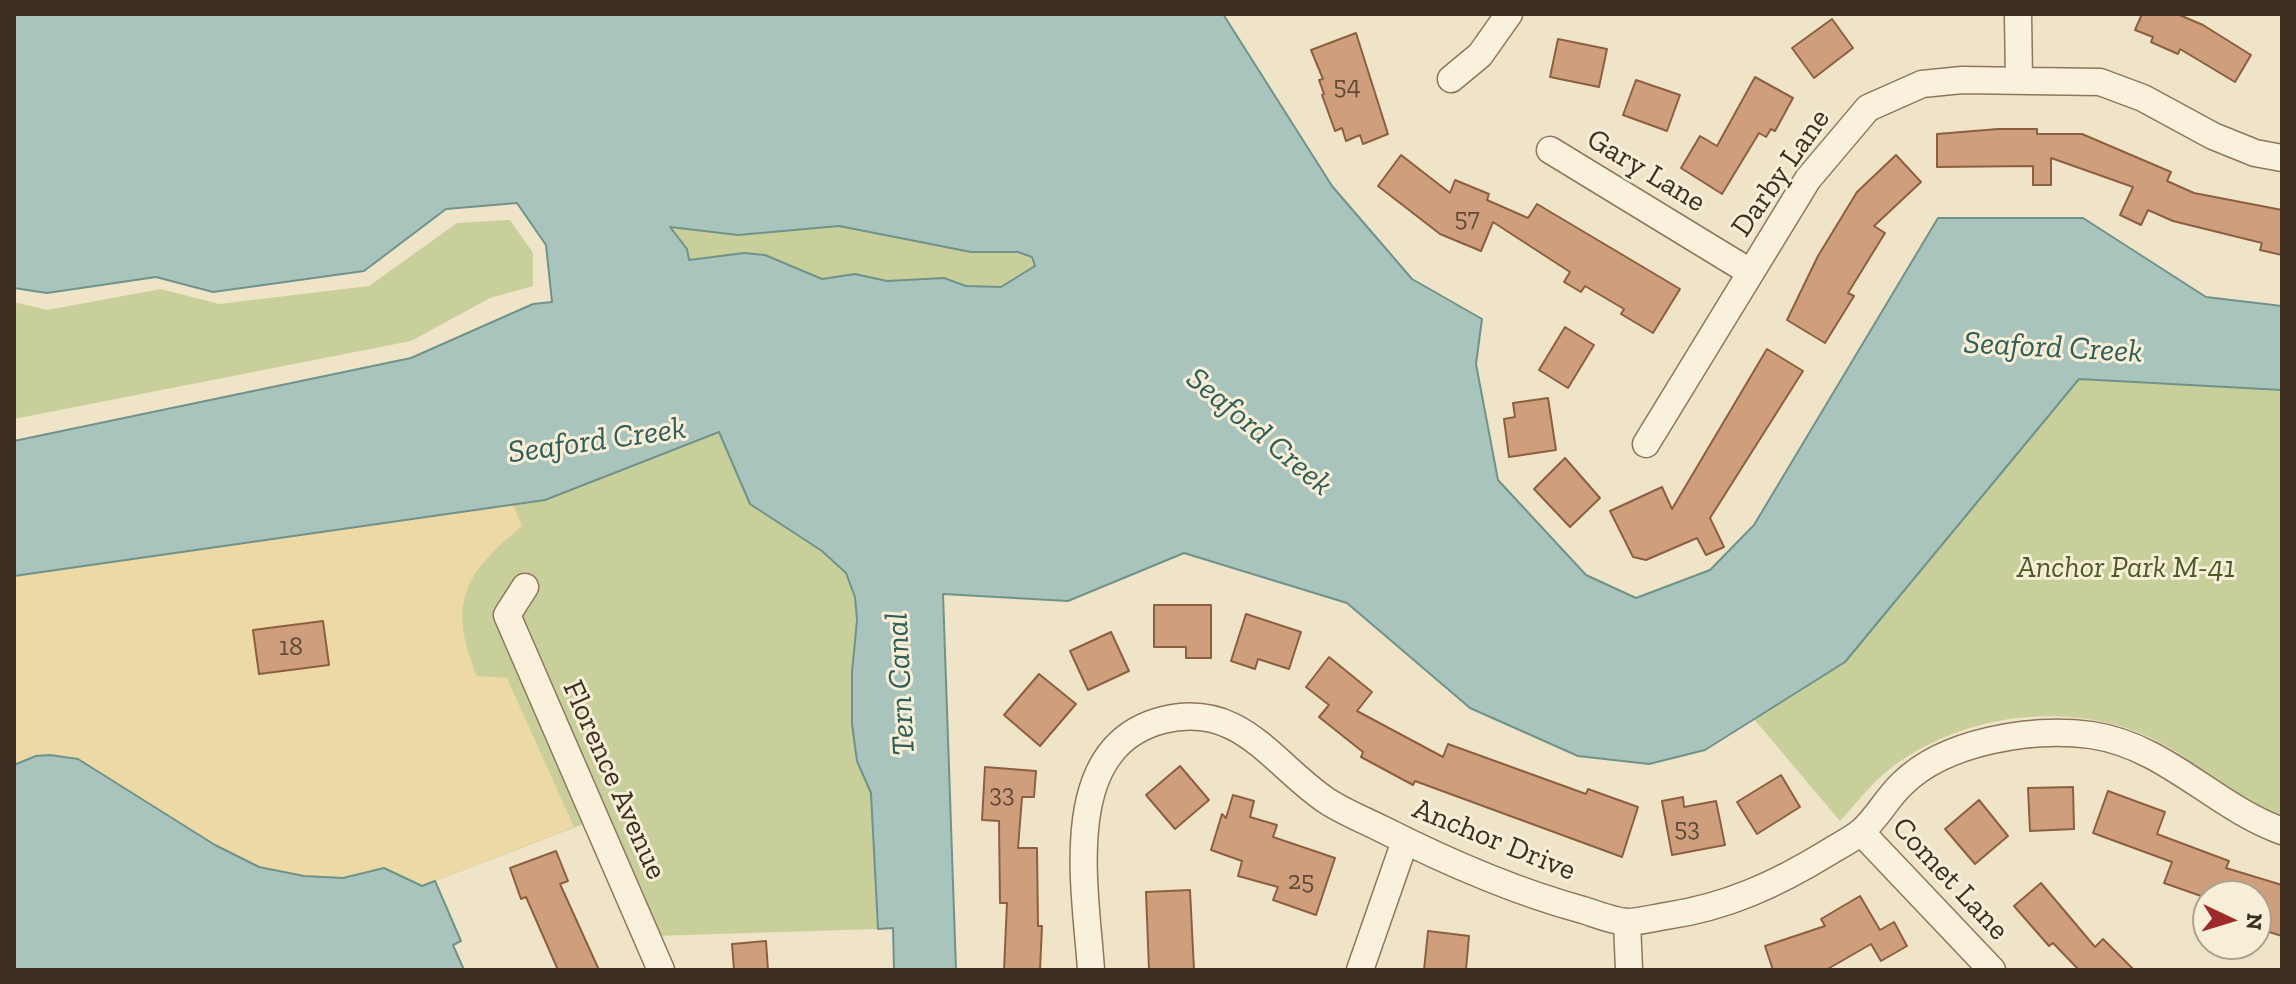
<!DOCTYPE html>
<html>
<head>
<meta charset="utf-8">
<style>
	body { margin:0 }
	#map { position:relative; width:2296px; height:984px; overflow:hidden; background:#f0e4c8; font-family:"Zilla Slab",serif }
	canvas { display:block }
	.frame { position:absolute; inset:0; border:16px solid #3d2e20; pointer-events:none }
	.north { position:absolute; left:2192px; top:880px; width:80px; height:80px; box-sizing:border-box; background:#f7eed8; border:2px solid #ada18e; border-radius:50%; rotate:94deg; font-size:22px; font-weight:700; line-height:32px; text-align:center; color:#3d2e20 }
	.north::after { content:''; display:block; margin:auto; width:28px; height:36px; background:#9e2a2b; clip-path:polygon(50% 0,100% 100%,50% 72%,0 100%) }
</style>
</head>
<body>
<div id="map">
<canvas width="2296" height="984"></canvas>
<div class="frame"></div>
<div class="north">N</div>
</div>
<script>
const context = document.querySelector('canvas').getContext('2d');
context.lineJoin = 'round';
function fillPath(path, color) {
  context.fillStyle = color;
  context.fill(path, 'evenodd');
}
function stroke(path, color, width, dash) {
  context.strokeStyle = color;
  context.lineWidth = width;
  context.lineCap = dash ? 'butt' : 'round';
  context.setLineDash(dash || []);
  context.stroke(path);
}
function drawText(font, color, halo, rows, align = 'center') {
  context.font = font + ' "Zilla Slab",serif';
  context.lineWidth = 6;
  context.setLineDash([]);
  context.textBaseline = 'middle';
  context.strokeStyle = halo;
  context.fillStyle = color;
  for (const [text, x, y, turn = 0] of rows) {
    context.save();
    context.translate(x, y);
    context.rotate((+turn || 0) * Math.PI / 180);
    context.textAlign = isNaN(turn) ? turn : align;
    if (halo) context.strokeText(text, 0, 0);
    context.fillText(text, 0, 0);
    context.restore();
  }
}
fillPath(new Path2D(`
	M510 220 533 253V286L490 298 411 341 14 419V302L47 310 161 289 219 304 369 286 457 223Z
	M669 226 738 235 839 226 971 252H1018L1032 257 1035 266 1001 287 966 286 944 278 887 281 855 274 822 279 765 255 744 253 689 260Z
	M2080 379 2282 390V818C2239 803 2208 771 2168 747 2083 697 1962 710 1886 772 1869 786 1855 805 1840 821L1753 718 1845 662Z
	M719 431 750 504 822 551 846 573 855 597 857 620 852 672 857 761 871 793 878 929 655 936 607 815 425 885 384 868 343 878 259 867 50 755 14 576 545 500Z`), '#c9cf9b');
fillPath(new Path2D(`
	M513 504 522 526C464 574 447 603 477 676L507 678 574 827 422 886 384 868 343 878 304 876 259 867 215 845 78 759 36 756 14 765V576Z`), '#ecd9a5');
const water = new Path2D(`
	M14 14H1223L1332 186 1412 279 1482 319 1476 364 1498 480 1586 575 1636 598 1710 570 1754 525 1938 218H2083L2206 297 2282 306V390L2079 379 1845 662 1705 750 1649 764 1578 756 1470 708 1347 603 1184 553 1068 601 943 594 956 970H894L893 928 878 929 871 793 857 761 852 724V672L857 620 855 597 846 573 822 551 750 504 719 432 545 500 14 576V441L411 358 533 304 552 302 546 245 517 203 446 209 364 271 213 292 156 277 47 293 14 288ZM839 226 971 252H1018L1032 257 1035 266 1001 287 966 286 944 278 887 281 855 274 822 279 765 255 744 253 689 260 687 249 670 227 738 235Z
	M50 755 78 759 215 845 259 867 304 876 343 878 384 868 422 886 435 881 461 941 453 945 464 970H14V765L36 756Z`);
fillPath(water, '#a9c4bc');
stroke(water, '#6f938a', 2);
const building = new Path2D(`
	M2142 14H2177L2203 25 2251 55 2235 82 2180 49 2178 54 2151 42 2153 37 2135 30Z
	M1832 19 1853 48 1814 78 1792 48Z
	M1356 33 1388 134 1363 144 1360 135 1346 141 1342 128 1335 131 1322 95 1324 94 1319 80 1323 79 1311 50Z
	M1558 39 1607 49 1599 87 1550 77Z
	M1755 77 1793 98 1775 131 1771 129 1766 137 1759 133 1722 194 1681 168 1700 136 1717 146Z
	M1636 80 1680 95 1667 131 1623 115Z
	M1998 129H2037V134H2082L2171 172 2167 181 2194 193 2282 210V255L2260 250 2262 243 2173 221 2148 210 2141 225 2120 215 2133 187 2051 158V185H2033V166L1937 167V134Z
	M1401 155 1450 193 1455 180 1489 194 1487 200 1528 218 1537 204 1680 289 1653 333 1621 314 1624 309 1585 286 1581 292 1564 282 1570 272 1493 222 1481 251 1440 234 1378 186Z
	M1896 155 1921 182 1874 226 1885 233 1848 293 1854 296 1825 343 1787 320 1818 256 1857 192Z
	M1565 327 1594 345 1568 388 1539 370Z
	M1767 349 1803 371 1710 518 1724 547 1706 555 1697 538 1646 560 1633 557 1610 511 1662 487 1672 509Z
	M1548 398 1556 450 1509 457 1504 419 1515 417 1513 403Z
	M1565 458 1600 498 1570 527 1534 489Z
	M1154 605H1211V658H1186V647H1154Z
	M1246 614 1301 632 1289 669 1258 659 1255 669 1231 661Z
	M323 621 329 665 259 674 253 630Z
	M1111 632 1129 671 1088 690 1070 651Z
	M1329 657 1372 692 1357 711 1443 757 1448 744 1586 794 1588 789 1638 807 1622 857 1415 781 1413 785 1361 757 1363 752 1319 717 1329 705 1306 687Z
	M1039 674 1076 704 1040 746 1004 715Z
	M1180 766 1209 800 1175 829 1146 795Z
	M985 767 1036 771 1034 797H1022L1018 848H1037L1038 926H1042L1040 970H1004L1007 903H1000L999 821 982 820Z
	M1781 775 1800 807 1757 834 1737 802Z
	M2073 787 2074 829 2030 831 2028 788Z
	M2108 791 2165 812 2157 834 2229 861 2226 868 2282 885V936L2256 928V896H2201L2164 883 2172 862 2093 833Z
	M1233 795 1254 801 1250 817 1277 825 1273 837 1335 858 1316 915 1273 900 1278 887 1238 876 1242 861 1211 850 1222 814 1226 818Z
	M1683 797 1684 807 1716 801 1725 845 1672 855 1662 801Z
	M1979 800 2008 836 1975 864 1945 829Z
	M556 851 568 881 560 884 599 970H558L526 897 521 899 510 868Z
	M2041 883 2095 947 2103 939 2134 970H2079L2053 943 2049 946 2014 906Z
	M1190 890 1194 970H1149L1146 892Z
	M1860 896 1880 930 1894 922 1907 946 1881 961 1871 944 1826 970H1773L1765 946 1825 926 1821 919Z
	M1428 931 1469 936 1466 970H1424Z
	M766 941 768 970H734L732 944Z`);
fillPath(building, '#cf9f7d');
stroke(building, '#8d5f41', 2);
const minor = new Path2D(`
	M2018 14 2019 80
	M1451 79 1480 55 1509 14
	M1550 150 1750 272
	M1646 444 1808 179 1868 108 1922 84 1962 80 2100 82 2143 98 2213 136 2255 153 2282 158
	M525 587 507 615 661 970
	M1861 832 1992 970
	M1627 922 1629 970
	M1091 970C1086 890 1057 747 1163 720 1241 701 1272 764 1327 801 1344 812 1364 820 1382 829 1447 862 1513 891 1583 910 1596 914 1613 921 1627 922 1639 922 1654 918 1666 916 1727 907 1777 884 1829 852 1840 845 1853 839 1862 831 1877 818 1887 798 1902 784 1945 741 2033 727 2091 735 2166 746 2213 806 2282 831
	M1360 970 1405 841`);
stroke(minor, '#8d765c', 29);
stroke(minor, '#faf1dc', 26);
drawText('26px', '#624a37', null, [
	["54",1347,87],
	["57",1467,219],
	["18",291,648],
	["33",1002,795],
	["53",1687,829],
	["25",1301,882]
]);
drawText('30px', '#3d2e20', '#f7eed8', [
	["Gary Lane",1646,171,31],
	["Darby Lane",1781,173,-55],
	["Florence Avenue",614,780,66],
	["Anchor Drive",1494,840,22],
	["Comet Lane",1950,879,47]
]);
drawText('italic 30px', '#4d5a26', '#f7eed8', [
	["Anchor Park M-41",2126,568]
]);
drawText('italic 32px', '#2f5d5a', '#f7eed8', [
	["Seaford Creek",2053,348,3],
	["Seaford Creek",1259,432,40],
	["Seaford Creek",597,441,-8],
	["Tern Canal",901,684,-93]
]);
</script>
</body>
</html>
